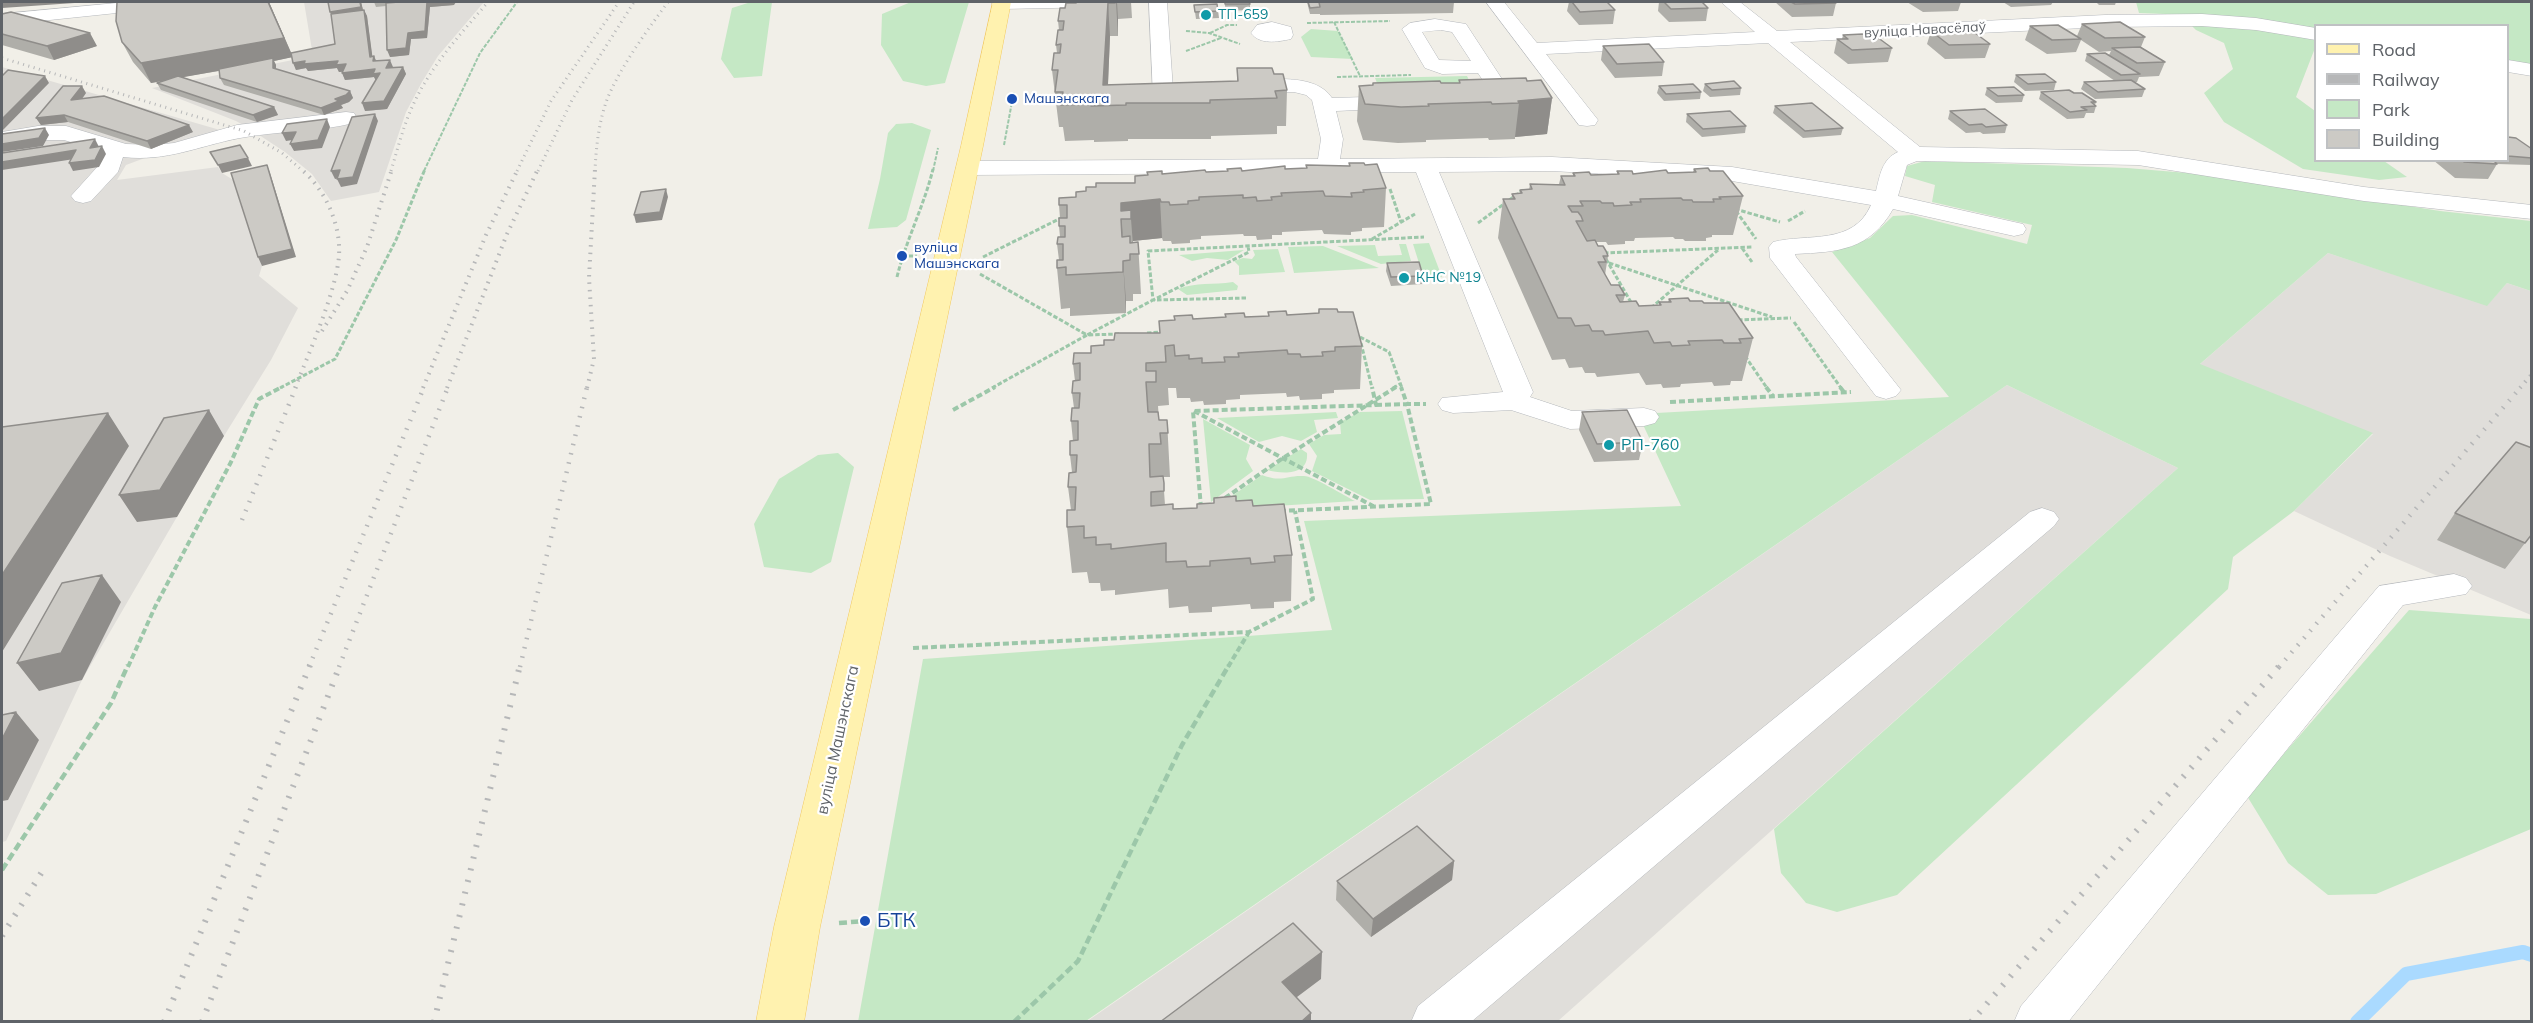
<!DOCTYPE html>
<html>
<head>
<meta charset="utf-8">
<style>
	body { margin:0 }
	#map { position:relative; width:2533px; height:1023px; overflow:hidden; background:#f1efe8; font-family:Mulish,sans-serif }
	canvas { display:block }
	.frame { position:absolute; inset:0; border:3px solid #5f6368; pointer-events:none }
	.legend { position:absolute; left:2314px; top:24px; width:195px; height:138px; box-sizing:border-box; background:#fff; border:2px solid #bfc1c3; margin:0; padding:8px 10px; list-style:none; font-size:18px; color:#5f6368 }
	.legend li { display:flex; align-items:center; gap:12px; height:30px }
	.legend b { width:30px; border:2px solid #bfc1c3 }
</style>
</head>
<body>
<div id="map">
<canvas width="2533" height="1023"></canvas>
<div class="frame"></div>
<ul class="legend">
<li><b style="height:8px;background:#fff2af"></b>Road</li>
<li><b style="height:8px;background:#b6b7b8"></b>Railway</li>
<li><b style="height:16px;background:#c5e8c5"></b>Park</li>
<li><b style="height:16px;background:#cccac5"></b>Building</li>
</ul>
</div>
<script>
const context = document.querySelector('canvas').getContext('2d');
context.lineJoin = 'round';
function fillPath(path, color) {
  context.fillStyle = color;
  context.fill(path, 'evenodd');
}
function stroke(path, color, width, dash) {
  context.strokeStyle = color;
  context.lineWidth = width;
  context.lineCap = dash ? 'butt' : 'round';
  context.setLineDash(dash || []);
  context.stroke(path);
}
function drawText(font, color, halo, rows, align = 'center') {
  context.font = font + ' Mulish,sans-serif';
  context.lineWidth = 4.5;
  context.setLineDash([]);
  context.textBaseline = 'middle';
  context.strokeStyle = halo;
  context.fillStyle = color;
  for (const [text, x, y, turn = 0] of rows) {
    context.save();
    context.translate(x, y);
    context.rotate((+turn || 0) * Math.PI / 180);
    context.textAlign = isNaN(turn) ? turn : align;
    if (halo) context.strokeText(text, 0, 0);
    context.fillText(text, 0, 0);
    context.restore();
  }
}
fillPath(new Path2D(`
	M304 2H484L438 56 422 82 406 112 379 192 331 201 312 174 285 152 250 129 236 121 152 88 313 56Z
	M2 67 220 130 126 165 117 180 218 167 222 173 235 181 262 266 259 276 298 308 271 360 224 436 82 680 6 841 2 842Z
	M2328 253 2487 305 2507 283 2531 291V615L2390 556 2294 511 2373 434 2199 365Z
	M2007 385 2178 468 1558 1021 1086 1022Z`), '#e0deda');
fillPath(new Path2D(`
	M751 2H772L762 76 734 78 721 59 732 8Z
	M911 2H969L945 83 926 86 903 81 881 45 882 14Z
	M2136 2H2531V65L2508 62V26H2316L2315 30 2191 15 2139 13Z
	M2191 25 2281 32 2315 40V48L2296 97 2315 111 2316 160 2384 161 2407 177 2379 180 2303 169 2224 122 2204 93 2233 69 2224 43 2196 30Z
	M1311 29 1338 31 1353 59 1311 57 1301 37Z
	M1467 76 1472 86 1379 88 1375 78Z
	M912 123 931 130 906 220 897 227 868 229 880 179 888 133 896 124Z
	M1925 161 2127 168 2212 175 2440 211 2531 221V291L2507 283 2487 306 2328 253 2200 364 2373 433 2294 511 2233 557 2228 589 1897 895 1837 912 1806 903 1781 873 1774 829 2178 468 2007 385 1086 1021 858 1022 923 659 1332 630 1304 521 1681 506 1638 414 1949 397 1832 252 1870 238 1893 216 1912 215 2027 244 2032 225 1932 202 1935 185 1905 176 1907 166Z
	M1429 243 1442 277 1424 279 1413 244Z
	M1399 244H1406L1411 261 1381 264 1337 246 1375 245 1378 256 1402 255Z
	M1323 246 1379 268 1294 273 1288 247Z
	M1278 249 1285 272 1239 275V266L1234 261 1243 258 1252 259 1255 255 1253 250Z
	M1244 250 1228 260 1207 258 1192 261 1179 255Z
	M1233 282 1238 286 1237 290 1187 295 1178 289C1196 282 1213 285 1233 282Z
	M1402 411 1424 499 1370 500 1312 471 1317 456 1309 444 1324 435 1341 434 1340 422 1360 412Z
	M1336 412 1338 418 1314 420 1317 432 1301 441 1282 436 1259 442 1217 418Z
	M1203 419 1250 445 1246 459 1253 471 1211 502Z
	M1301 449 1307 453C1309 476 1282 474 1267 470Z
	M838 453 854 467 831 562 811 573 764 567 754 524 779 479 818 455Z
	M1262 475C1283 483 1286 475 1304 476 1313 476 1345 496 1355 501L1212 510Z
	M2409 610 2531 619V829L2376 894 2328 895 2288 863 2247 796Z`), '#c5e8c5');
stroke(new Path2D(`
	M2357 1022 2406 974 2523 952 2532 955`), '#aadaff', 14);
const minor = new Path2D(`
	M127 2H183L180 6 174 7 2 25V14Z
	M994 2H1111L1108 6 1102 7 1001 9 995 8 992 4Z
	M1149 2H1167L1173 90 1201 92 1204 96 1201 100 1194 102 1156 100 1153 96Z
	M1486 2H1504L1537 43 1755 32 1721 2H1740L1777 31 2105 15 2202 14 2256 18 2316 28V40L2256 30 2202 26 2105 27 1790 42 1920 147 2138 151 2364 187 2532 205V219L2364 201 2138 165 1917 161 1907 165 1898 196 2023 224 2026 229 2023 234 2014 236 1893 209C1870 250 1838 252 1795 254L1796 257 1901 390 1896 396 1886 399 1876 396 1770 258 1769 247 1773 242C1808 233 1853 246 1871 205L1732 181 1552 171 1439 172 1533 392 1530 397 1572 411 1644 408 1655 411 1659 417 1655 423 1644 426 1570 429 1511 410 1453 413 1442 410 1438 404 1442 398 1503 392 1416 172 967 175 959 173 956 168 959 163 967 161 1318 159 1321 139 1312 100 1306 95 1294 92 1241 93 1234 91 1231 87 1234 83 1241 81C1268 80 1315 72 1332 98L1401 96 1408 98 1411 102 1408 106 1401 108 1336 111 1343 139 1340 159 1552 157 1732 167 1876 191C1880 175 1882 159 1898 152L1768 43 1546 54 1598 120 1595 125 1587 126 1579 125Z
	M1435 19 1466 24 1515 99 1512 103 1505 105 1498 103 1478 73 1442 74 1425 68 1402 29 1410 23ZM1441 30 1452 32 1471 61 1439 60 1422 32Z
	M1272 22 1291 27 1293 35 1291 39C1277 42 1260 45 1251 33L1257 25Z
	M2508 60 2532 64V76L2508 72Z
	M346 112 354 113 357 118 354 123C317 132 277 131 240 138 198 146 167 162 123 157L118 172 91 201 83 203 75 201 71 196 99 165 101 151 64 140H38L2 144V132L38 126H66L126 144 154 145 174 143 237 125Z
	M2042 508 2054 512 2059 519 2054 526 1471 1022H1411L1418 1006 2030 512Z
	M2454 574 2466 578 2472 586 2466 594 2403 605 2068 1022H2014L2021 1006 2379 586Z`);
const major = new Path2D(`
	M993 2H1011L983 146 820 927 804 1022H756L774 927 961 146Z`);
stroke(minor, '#b5b8bc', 1);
stroke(major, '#f2c960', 1);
stroke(new Path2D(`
	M1334 22 1360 76
	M1307 23 1390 21
	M1186 31 1209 33 1240 44
	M1210 33 1227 25H1237
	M1186 51 1221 38
	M1337 77 1411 75
	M1004 145 1014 91
	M424 171 480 53 517 2
	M933 171 938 148`), '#9cc7a9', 2, [4, 1.5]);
stroke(new Path2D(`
	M1390 189 1401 222
	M1735 209 1780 222
	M1736 211 1756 239
	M1788 221 1805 211
	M1478 223 1523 190
	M1372 239 1415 214
	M1742 248 1752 262
	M1604 253 1752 247
	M902 256H917
	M983 257 1061 218
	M1606 259 1632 304
	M1609 263 1772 317
	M980 274 1087 335 1153 300 1148 251 1424 237
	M897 277C906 240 924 206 933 169
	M1246 298 1153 300 1249 252 1248 246
	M1651 308 1718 250
	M1738 320 1791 318
	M1794 322 1841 388
	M1147 333 1164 332
	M1360 337 1389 352 1402 388
	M1361 343 1372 388
	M1745 356 1767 388
	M280 388 335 359 396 240 425 169
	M992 388 1087 335 1119 334
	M1393 388 1400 384`), '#9cc7a9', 3, [4.5, 2]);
stroke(new Path2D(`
	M1766 387 1773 396
	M1840 387 1844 392
	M1670 402 1851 392
	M1376 405 1407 404 1401 387
	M953 410 995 387
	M1194 411 1373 506
	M1225 498 1283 458 1396 387
	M1201 508 1193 411 1376 405 1372 387
	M1280 511 1431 504 1407 404H1426
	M913 648 1249 632 1313 599 1295 511
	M128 667 155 607 231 462 259 399 282 387
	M1228 667 1249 632`), '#9cc7a9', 4, [6, 3]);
stroke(new Path2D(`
	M2 870 111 703 128 665
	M839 923 865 921
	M1014 1022 1078 961 1182 745 1229 665`), '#9cc7a9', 4.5, [8, 4]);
fillPath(minor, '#fff');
fillPath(major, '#fff2af');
stroke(new Path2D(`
	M2 58 244 131 282 153 303 171
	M391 171C397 151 402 131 410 112 427 70 459 36 488 2
	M517 171 551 101 619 2
	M538 171 572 100 634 2
	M595 171C596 147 599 120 608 97 623 63 646 32 668 2`), '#b6b7b8', 3, [1, 4.5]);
stroke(new Path2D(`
	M322 331 347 291 367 247 392 169
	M295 388C309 353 336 292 339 256 341 224 325 189 301 169
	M423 388 486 235 518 169
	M447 388 507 234 538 169
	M587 388 594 359 589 278 595 169
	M2520 388 2532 374`), '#b6b7b8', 4, [1.5, 6]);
stroke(new Path2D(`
	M242 520 296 387
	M309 667 424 387
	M339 667 448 387
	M520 667 587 387
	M2279 667 2521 387`), '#b6b7b8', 4.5, [1.5, 8]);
stroke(new Path2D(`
	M2 936 45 867
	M164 1022 310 665
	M202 1022 340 665
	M434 1022 520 665
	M1971 1022 2280 665`), '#b6b7b8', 6, [2, 10]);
fillPath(new Path2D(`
	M269 2 291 53 335 44 331 14 361 2 363 10H364L367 16 372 56H374L376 61 393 68 403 67 406 74 387 109 365 111 376 80 374 77 345 80 342 72H339L337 68 308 71 306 68 296 70 292 57 274 61 276 65V69L350 91 353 98 349 102 341 105 343 108 324 115 224 85 220 78 219 71 182 77 274 107 278 115 257 122 161 90 157 83 162 81 151 83 133 62 122 42Z
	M374 2H393L454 5 430 7 427 38 411 39 409 55 390 57 386 6 376 7Z
	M1073 2H1131L1132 18 1118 19V36H1110L1108 85 1237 81V68L1274 74 1287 90 1286 126H1277V134L1211 136V139H1128V141L1094 142V140L1065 141 1063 127H1059L1052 70 1057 53 1056 45 1059 30 1058 21 1065 8 1073 3Z
	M1225 2 1250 4V10L1225 11Z
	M1307 2H1454L1453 13 1320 15V13V14H1310Z
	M1569 2H1607L1615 10 1613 24 1579 25 1567 11Z
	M1659 2H1702L1708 8 1706 21 1669 22 1658 11Z
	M1775 2H1834L1836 3 1833 16 1792 17Z
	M1907 2H1961L1958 11 1923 12Z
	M2003 2H2053L2051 5 2011 7Z
	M2082 2H2116L2115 5H2099L2096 2Z
	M1194 5 1218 11 1219 18 1196 19Z
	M2 14 97 46 54 60 2 45Z
	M2082 24 2145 37 2141 47 2165 62 2159 76 2139 77 2137 82H2133L2145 89 2142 97 2095 99 2081 89 2084 82 2115 81 2085 61 2087 54 2109 55 2111 51 2099 52 2081 40 2076 52 2047 54 2025 40 2030 26 2077 36Z
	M1931 31 1990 44 1985 58 1945 59 1927 44Z
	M1843 35 1868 38 1892 48 1888 62 1848 64 1834 53 1837 39H1842Z
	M1603 46 1664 62 1662 76 1615 78 1601 60Z
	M2016 75 2056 82 2054 90 2025 91 2014 82Z
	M1459 80 1527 81 1552 98 1547 134 1515 137V139L1489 140 1488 138 1426 140V142L1398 143 1363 140 1357 121 1359 86H1372L1373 83H1459Z
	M1705 84 1741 88 1740 95 1710 97 1703 91Z
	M1659 86 1701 92 1700 99 1664 101 1657 93Z
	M1987 88 2024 95 2022 102 1996 103 1985 95Z
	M2041 92 2074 93 2096 102 2095 105 2096 106 2094 113H2086L2084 118 2067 119 2039 99Z
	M86 93 82 99 193 132 151 149 68 122 41 125 36 118Z
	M1775 106 1843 128 1841 135 1803 138 1773 113Z
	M1950 111 2007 125 2005 133 1983 134 1980 132 1966 133 1948 119Z
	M1687 114 1746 126 1745 133 1702 137 1686 122Z
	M2508 137 2532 149V165L2497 164 2488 179 2455 178 2433 160H2508Z
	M1349 163 1365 165 1386 188 1384 227 1362 228V231L1351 232V235L1324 234 1322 230 1282 232V235H1272V239L1257 240 1256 236H1244L1243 234 1201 236V239L1190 240V243L1172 244 1171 241H1163L1162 238 1133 241V243L1138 242 1141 294H1133V301H1126V313L1070 316V308L1061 309 1057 268 1059 260 1057 244 1060 237 1059 226 1060 218 1059 205 1086 191 1096 187 1135 183 1162 174 1306 168V165L1349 166Z
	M1694 169 1710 171 1743 196 1733 235H1712V237L1706 238V241H1685L1683 239H1675L1673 237 1635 238 1634 241H1625V244L1608 245 1606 242H1596L1598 246 1608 256 1605 275 1611 285 1625 295 1623 302 1639 306 1659 305V302H1668L1669 299 1704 303 1753 338 1742 381H1731L1730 385 1714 386 1712 382 1681 384 1680 387 1663 388 1661 384 1646 385 1639 373 1597 377 1595 373H1585L1582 367 1569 368 1565 359 1552 360 1498 238 1503 199H1512V194H1520V190H1529L1530 184H1559L1561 176H1573V173L1591 175 1617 174V171L1633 174 1693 172Z
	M1387 263 1423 276V284L1391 286 1386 271Z
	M1319 309 1338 312 1362 346 1360 389 1334 390V393L1322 394V399L1300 400 1299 396 1287 397 1286 393 1240 395V399L1226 400V404L1204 405 1203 401 1191 402 1190 398H1177L1176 388H1168L1169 405 1158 406 1159 420H1167L1170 477H1163L1165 505 1173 509 1197 508 1236 501 1253 506 1292 555 1291 601 1274 602V608L1251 609 1250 604 1212 607V612L1189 613 1188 606 1169 608 1168 589 1115 595V590L1101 591 1100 583H1089L1087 572 1072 573 1067 527 1071 510 1068 487 1072 472 1070 455 1073 441 1071 421 1074 408 1072 393 1075 381 1073 364 1114 340 1160 333 1193 319 1268 316V312L1287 315 1318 313Z
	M1582 412 1643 442 1639 460 1594 462 1579 430Z
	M2455 513 2532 534 2505 569 2437 540Z
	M1454 861 1452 880 1371 937 1336 900 1337 881Z`), '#afaea9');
fillPath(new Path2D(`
	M2 2H89L2 8Z
	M269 2 293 57 274 61 276 65V75L273 68V61L151 83 141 63Z
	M360 2H361L364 14 333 18 330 12Z
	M427 2H456L454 5 430 7 427 38 411 39 409 55 390 57 387 50 408 33Z
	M1116 2H1117L1118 19V36Z
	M1108 3 1110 36 1107 106 1103 85Z
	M364 10 367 16 373 61 374 56 377 63 375 68 370 57Z
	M90 33 97 46 54 60 47 46Z
	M390 60 393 67 388 75 386 68Z
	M305 61H338L346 64 349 71 339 72 337 68 308 71 306 68 296 70 293 63Z
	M403 67 406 74 387 109 365 111 362 103Z
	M375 69 380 73 376 81 374 77 345 80 342 73Z
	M45 76 49 83 2 131V119Z
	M82 86 86 93 75 108 71 100Z
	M350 91 353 98 349 102 341 105 343 108 324 115 321 108Z
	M1552 98 1547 134 1515 137 1519 103 1518 101Z
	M274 107 278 115 257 122 253 115Z
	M375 114 378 121 357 184 341 187 337 179Z
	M64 115 68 122 41 125 36 118Z
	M327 119 330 127 322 148 294 151 290 144Z
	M189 125 193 132 151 149 147 141Z
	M45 128 49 135 43 146 2 152V144Z
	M296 132 299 139 286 141 282 133Z
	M95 139 99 147 90 148Z
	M102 146 106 154 99 167 73 171 69 163Z
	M76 150 81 158 2 170V162Z
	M248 158 252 166 222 173 218 165Z
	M267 165 270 173 296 257 262 266 258 257Z
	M340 170 344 177 335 179 331 171Z
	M666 189 668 197 662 220 636 223 634 215Z
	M1160 199 1162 238 1133 241 1134 258 1131 219H1121L1124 260 1121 211V203Z
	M1123 261 1126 301V313Z
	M209 410 224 436 177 517 137 522 119 495Z
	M108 413 129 446 2 652V575Z
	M102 575 121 602 82 680 39 691 17 663Z
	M16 712 39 740 8 800 2 801V739Z
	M1454 861 1452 880 1371 937 1373 919Z
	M1322 952 1321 979 1281 1009 1282 982Z
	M1311 1013V1022H1301Z`), '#8f8d8a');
const building = new Path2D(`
	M117 2H268L284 38 141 63 122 42 116 21Z
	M328 2H360L361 7 330 12Z
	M399 2H427L425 31 408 33 406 48 387 50 386 3Z
	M1077 2H1116L1115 3H1108L1103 85 1238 81 1237 68H1272L1274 74H1283L1287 90 1275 91 1277 98 1210 100V103H1126V105L1091 106V104L1061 105 1063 92H1055L1058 70H1052L1054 53H1060L1061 44 1056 45 1058 30H1063L1064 21H1058L1060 8H1065L1066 3H1076Z
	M1225 2H1249L1250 4H1225Z
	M1308 2H1319L1320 7 1310 8Z
	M1572 2H1607L1615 10 1580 12Z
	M1664 2H1702L1708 8 1671 9Z
	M1791 2H1834L1836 3 1795 4Z
	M1217 4 1218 11 1195 12 1194 5Z
	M364 10 370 57 374 56 373 61 390 60 386 68 403 67 384 101 362 103 380 73 373 74 375 69 342 73 346 64 336 65 338 61 304 64 305 61 293 63 291 53 335 44 331 14Z
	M11 12 90 33 47 46 2 34V14Z
	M2120 22 2145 37 2105 38 2082 24Z
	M2058 25 2081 39 2052 40 2030 26Z
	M1971 30 1990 44 1949 45 1931 31Z
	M1863 34 1868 38 1877 37 1892 48 1852 50 1837 39H1848L1843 35Z
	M1649 44 1664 62 1617 64 1603 46Z
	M2140 47 2165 62 2137 63 2112 48Z
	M2105 53 2140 74 2121 75 2087 54Z
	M273 58V68L350 91 346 95 335 99 339 101 321 108 220 78 219 69Z
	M8 70 45 76 2 119V76Z
	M2045 74 2056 82 2028 84 2016 75Z
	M178 76 274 107 253 115 157 83Z
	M1526 78 1527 81 1541 80 1552 98 1518 101 1519 103 1492 104 1491 102 1428 104 1429 106 1401 107 1365 104 1359 86 1373 85V83L1440 81 1441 83H1460L1459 80Z
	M2131 80 2145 89 2098 92 2084 82Z
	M1734 81 1741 88 1712 90 1705 84Z
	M1693 84 1701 92 1666 94 1659 86Z
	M63 86H82L71 100 104 96 189 125 147 141 64 115 36 118Z
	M2014 87 2024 95 1998 96 1987 88Z
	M2069 90 2074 93H2082L2096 102H2091L2096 106 2081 107 2087 110 2070 112 2041 92Z
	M1812 103 1843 128 1805 131 1775 106Z
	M1985 109 2007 125 1986 127 1982 124 1969 125 1950 111Z
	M1730 111 1746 126 1703 129 1687 114Z
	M375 114 353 177 337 179 340 170 331 171 352 117Z
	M327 119 318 140 290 144 296 132 282 133 287 124Z
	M45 128 39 138 2 144V134Z
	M2508 137 2516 138 2532 149V158L2508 156Z
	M95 139 90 148 102 146 95 160 69 163 76 150 2 162V153Z
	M240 145 248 158 218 165 210 152Z
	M2461 160H2493L2497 164 2464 162Z
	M1349 163H1364L1365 165 1377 164 1386 188 1363 190 1364 192 1351 193 1352 197 1325 196 1323 191 1281 193 1282 196 1271 197 1272 200 1257 201 1256 197 1243 198V195L1199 197V200L1188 201V204L1170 205 1169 202H1161L1160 199 1121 203V211L1131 210V219H1121L1122 237 1130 236V243L1138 242 1139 254H1130V260L1123 261V272L1066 275V267L1057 268V260H1063V244H1057L1058 237H1065V226H1059V218H1067V205H1059V198L1076 197V192L1086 191V187H1096V183H1135V176L1148 175 1147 172 1162 171V174L1205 170 1206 172 1228 171 1227 169 1241 168 1242 171 1285 166V169L1307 168 1306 165 1350 166Z
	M267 165 292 249 258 257 231 173Z
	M1708 168 1710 171H1723L1743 196 1719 197 1721 199H1713L1714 202H1693L1692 200H1683L1681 198 1640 199 1641 202H1630L1632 205 1614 206 1613 203H1602L1600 201H1580L1583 206H1568L1572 212H1578L1581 216 1583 221H1576L1587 241 1595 240 1598 246H1603L1606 251 1608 256H1603L1606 262H1598L1611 285H1619L1625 295H1616L1620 302 1636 301 1639 306 1661 305 1659 302H1671L1669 299 1688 298 1690 301H1702L1704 303H1729L1753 338 1739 339 1741 343H1724L1722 340 1688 341 1690 345 1672 346 1670 342 1654 343 1648 331 1605 335 1603 331H1592L1589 325 1575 326 1571 318H1558L1503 199H1515L1512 194 1522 193 1520 190 1532 189 1530 184 1565 185 1561 176H1575L1573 173 1589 172 1591 175 1619 174 1617 171H1632L1633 174 1666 170 1668 173 1696 172 1694 169Z
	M666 189 660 212 634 215 641 192Z
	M1419 262 1423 276 1391 277 1387 263Z
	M1319 309H1337L1338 312H1353L1362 346 1335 347V351L1322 352 1323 356 1301 357 1300 354H1288L1287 350 1238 353 1239 357H1224L1225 362 1202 363V358L1189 359V355L1175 356 1174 345 1165 346 1166 362 1146 363V371H1156V382H1146L1148 412H1158L1159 420H1167L1168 433H1160L1161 444H1149L1150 477 1163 476 1164 483V491L1151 492V506L1173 504V509L1197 508V504L1214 503V498L1236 496V501L1252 500 1253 506 1284 504 1292 555 1274 556 1275 562 1251 564 1250 558 1210 561V566L1187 567 1186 561 1166 562V543L1111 549V544L1096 545V537L1084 538V526L1067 527V510H1075L1076 487H1068L1069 473 1076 472 1077 455H1070V441L1078 440V421H1071L1072 408H1079L1080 393H1072L1073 381 1080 380V363L1073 364 1074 353H1091V346L1104 345V340H1114L1115 333H1160L1159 321 1175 320 1174 316 1192 315 1193 319 1226 317 1225 314 1244 313 1245 317 1269 316 1268 312 1286 311 1287 315 1319 313Z
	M209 410 160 490 119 495 164 418Z
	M1627 410 1643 442 1597 444 1582 412Z
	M108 413 2 575V427Z
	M2516 442 2532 448V534L2525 543 2455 513Z
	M102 575 61 653 17 663 62 583Z
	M16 712 2 739V715Z
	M1417 826 1454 861 1373 919 1337 881Z
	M1293 923 1322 952 1282 982 1311 1013 1301 1022H1160Z`);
fillPath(building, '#cccac5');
stroke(building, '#8f8d8a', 1.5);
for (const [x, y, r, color] of [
	[1206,15,6,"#0f9aa8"],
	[1012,99,6,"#1a4fb4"],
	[902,256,6,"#1a4fb4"],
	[1404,278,6,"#0f9aa8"],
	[1609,445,6,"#0f9aa8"],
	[865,921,6,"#1a4fb4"]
]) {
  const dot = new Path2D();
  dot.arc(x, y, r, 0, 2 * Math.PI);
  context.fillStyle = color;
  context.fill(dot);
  stroke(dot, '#fff', 2);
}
drawText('14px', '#0d838f', '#fff', [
	["ТП-659",1218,15],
	["КНС №19",1416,278]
], 'left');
drawText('14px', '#5f6368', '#fff', [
	["вуліца Навасёлаў",1925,30,-3]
]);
drawText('14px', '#164399', '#fff', [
	["Машэнскага",1024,99],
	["вуліца",914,248],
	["Машэнскага",914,264]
], 'left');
drawText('16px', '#0d838f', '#fff', [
	["РП-760",1621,445]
], 'left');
drawText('16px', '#5f6368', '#fff', [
	["вуліца Машэнскага",838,740,-78]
]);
drawText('20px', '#164399', '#fff', [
	["БТК",877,921]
], 'left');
</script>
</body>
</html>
